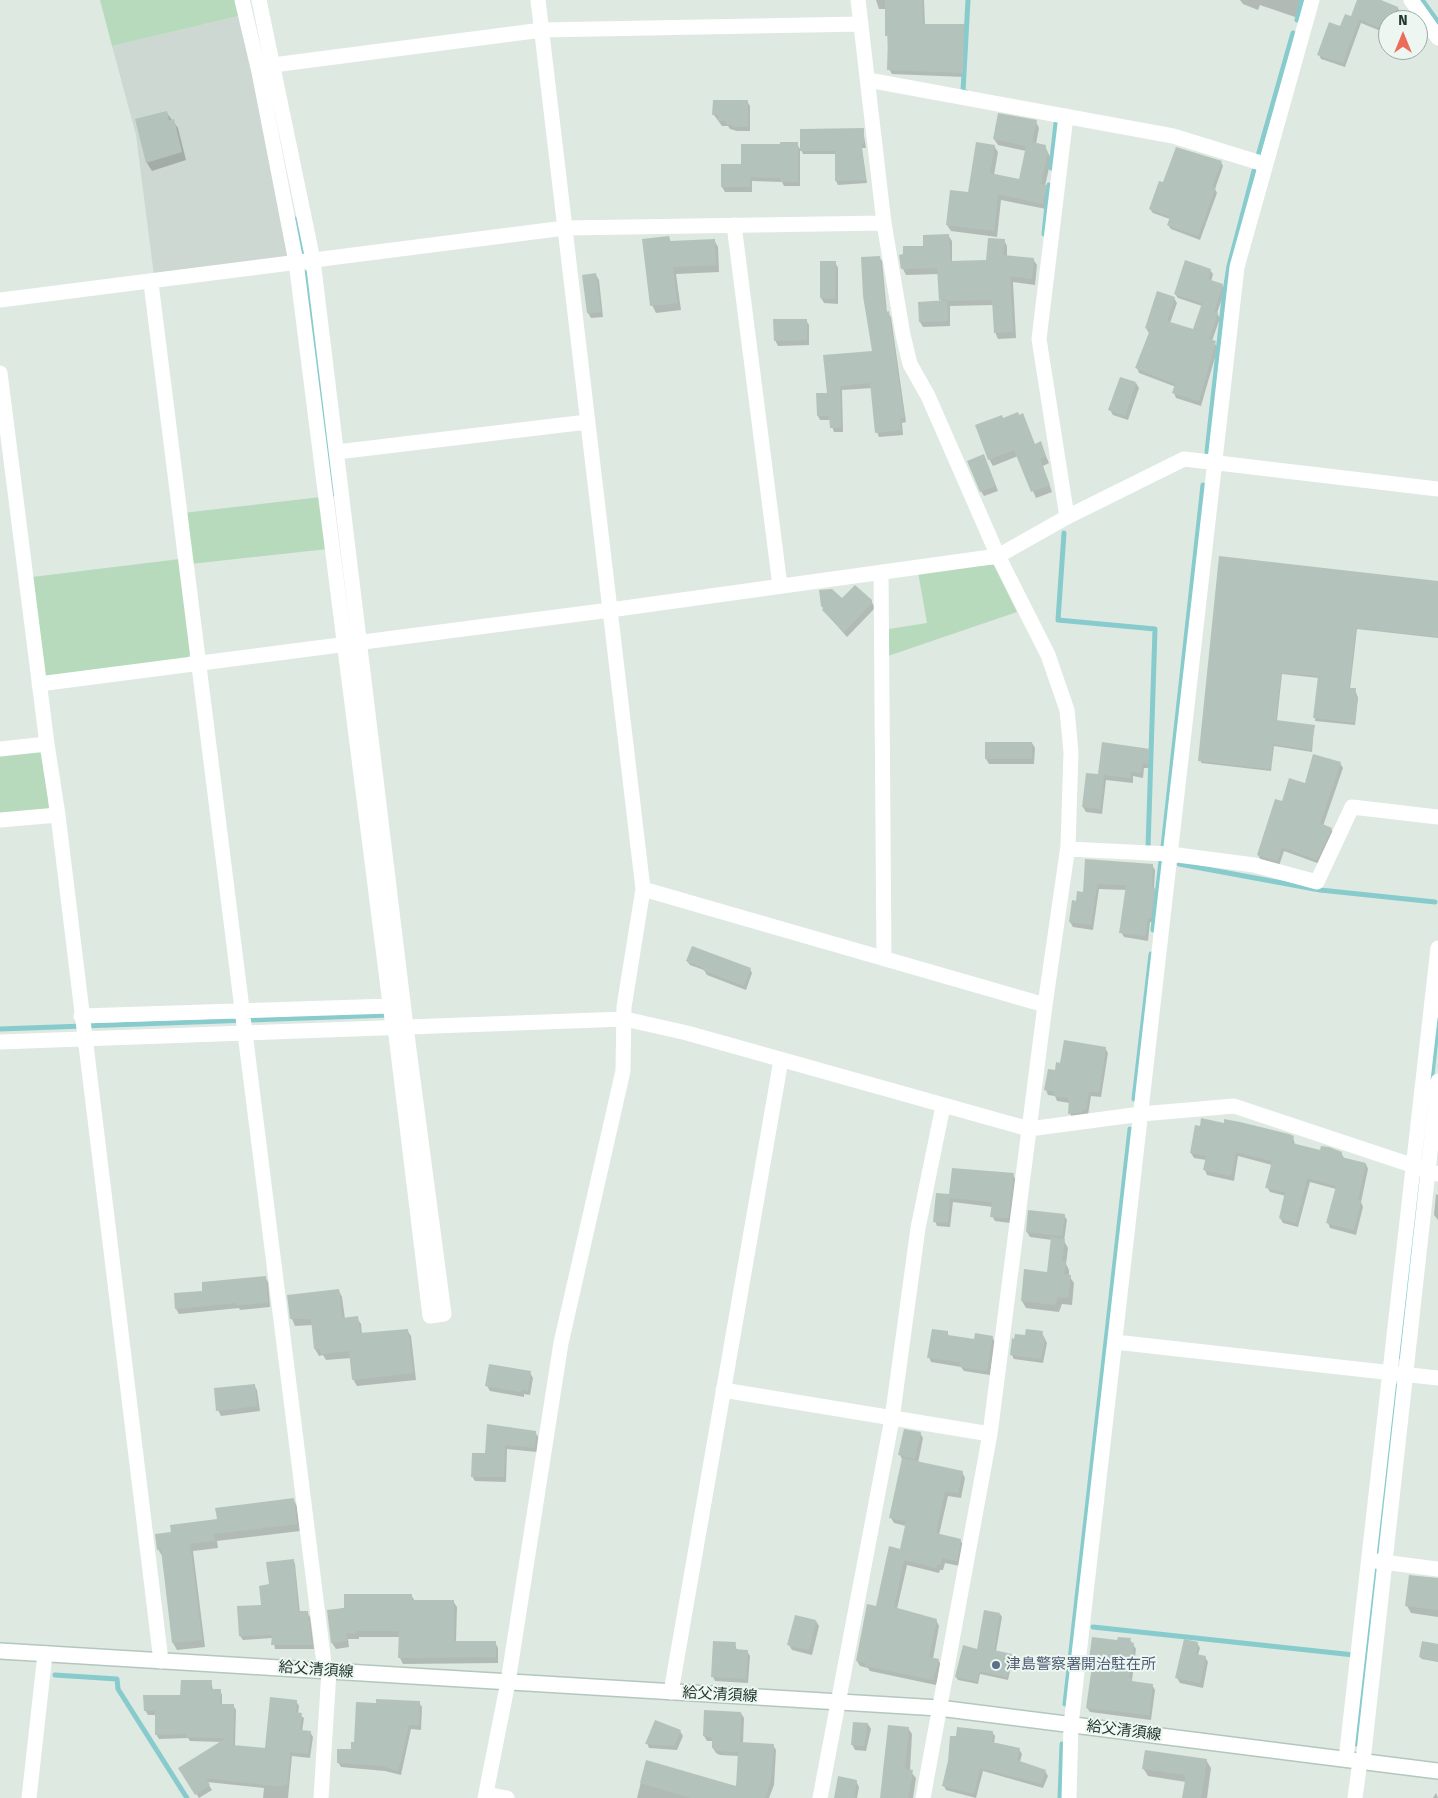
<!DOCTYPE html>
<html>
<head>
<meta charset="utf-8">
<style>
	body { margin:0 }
	#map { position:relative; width:1438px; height:1798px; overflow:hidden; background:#dee9e2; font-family:"Fira Sans",sans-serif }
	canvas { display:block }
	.north { position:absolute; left:1378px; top:10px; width:50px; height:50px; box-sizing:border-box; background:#eef6f1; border:1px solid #9caaa3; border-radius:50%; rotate:0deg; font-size:14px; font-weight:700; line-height:20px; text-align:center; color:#20382e }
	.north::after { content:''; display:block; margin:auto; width:18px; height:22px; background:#ec6b59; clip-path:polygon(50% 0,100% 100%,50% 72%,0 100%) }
</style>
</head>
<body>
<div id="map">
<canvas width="1438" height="1798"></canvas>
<div class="north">N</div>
</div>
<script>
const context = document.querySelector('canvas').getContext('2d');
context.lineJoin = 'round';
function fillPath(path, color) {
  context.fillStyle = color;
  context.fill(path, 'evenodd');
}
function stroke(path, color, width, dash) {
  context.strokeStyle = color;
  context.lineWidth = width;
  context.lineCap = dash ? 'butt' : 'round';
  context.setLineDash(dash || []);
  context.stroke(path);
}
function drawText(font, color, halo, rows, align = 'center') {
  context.font = font + ' "Fira Sans","Noto Sans JP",sans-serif';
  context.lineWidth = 4;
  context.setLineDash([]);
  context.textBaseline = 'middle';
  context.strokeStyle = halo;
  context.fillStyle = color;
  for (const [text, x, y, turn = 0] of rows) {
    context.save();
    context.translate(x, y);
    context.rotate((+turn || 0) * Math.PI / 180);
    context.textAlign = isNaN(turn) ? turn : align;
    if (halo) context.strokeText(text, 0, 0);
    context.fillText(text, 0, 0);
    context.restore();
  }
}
fillPath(new Path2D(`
	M239 16 254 73 290 256 154 276 136 135 112 46Z`), '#ccd8d1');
fillPath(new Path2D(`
	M100 0H236L239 16 112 46Z
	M321 497 328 549 190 564 183 513Z
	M180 559 191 653 187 659 49 677 44 674 32 577Z
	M988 565H994L1017 612 888 656 889 629 927 623 918 572Z
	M38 748 43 752 49 808 46 812 0 815V753Z`), '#b7dabc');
fillPath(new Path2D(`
	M876 0H924L925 25 964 26 966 31 965 77 892 74 889 69 886 9H879Z
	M1240 0H1304L1298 18 1260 5 1258 10 1243 4Z
	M1359 0H1377L1398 8 1400 12 1409 16 1412 20H1388V34L1361 23 1345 67 1321 59 1319 55 1341 27 1354 19 1352 16Z
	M747 101 750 106V131H737L730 129 728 126H722L714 115Z
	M166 112 178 128 186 160 152 171 147 163 136 120Z
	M1036 122 1039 128 1036 144 1045 146 1051 159 1045 186 1050 192 1046 209 1001 200 997 237 951 231 947 225 969 193 994 146 998 152 994 175 1020 181 1026 151 998 145 994 139Z
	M863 130 866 148H862L867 183 838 185 836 181V154H803L801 150Z
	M797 144 800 149V186H784L782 182 752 181V192H725L722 187V165H743Z
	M1221 162 1223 166 1215 189 1217 193 1200 240 1171 229 1168 225 1170 219 1153 213 1150 209 1164 184Z
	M948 235 952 241V262H988L1004 240 1007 246V256L1033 259 1037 265 1035 285 1013 282 1016 338 998 339 995 332 993 305 950 306V326L923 327 920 322 941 302 939 274 906 275 903 269 925 247Z
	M669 237 671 242 714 240 718 247 719 272 676 274 681 310 656 313 652 305Z
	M879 257 882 261 887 313 891 317 906 422 902 423 903 435 879 437 877 432 872 388 842 390 843 432H834L830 420H820L818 416 828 394 873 352Z
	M821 262H835L838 268V304L824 303 821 298Z
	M1210 270 1213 274 1211 282 1222 285 1225 290 1217 313 1220 318 1212 341 1218 347 1201 406 1176 398 1174 393 1176 387 1139 373 1137 368 1149 333 1146 328 1174 298 1177 303 1170 323 1194 331 1202 306 1178 298 1175 294Z
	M596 275 599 280 603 317 591 318 588 313 584 276Z
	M806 320 809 325V345L778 346 775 340Z
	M1136 383 1139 388 1128 420 1113 415 1110 410Z
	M1018 416 1035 445 1040 443 1049 463 1043 466 1052 492 1036 498 1018 456 993 466 989 459 1003 419Z
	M984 456 998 491 984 496 981 491Z
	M1220 557 1438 582V638L1357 629 1350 689H1355L1358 699 1355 725 1315 721 1319 678 1282 674 1277 721 1314 726 1312 752 1274 746 1271 771 1201 763Z
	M842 600 871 601 874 606V609L847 637 823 610Z
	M1032 743 1035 748 1034 764H989L986 759Z
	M1149 750 1152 756 1151 768H1144L1143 778 1133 776V783L1106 780 1102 814 1086 812 1083 807 1099 776Z
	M1340 763 1343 768 1323 826 1331 829 1334 834 1320 864 1284 851 1279 866 1261 860 1258 855 1282 803 1306 784Z
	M1086 861 1152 865 1155 870 1154 889 1157 894 1154 923 1150 922 1148 941 1124 937 1121 932 1126 890 1099 889 1093 930 1073 927 1070 922 1077 902 1084 893Z
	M687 961 750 969 752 973 746 990 707 975 704 970 690 965Z
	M1105 1048 1108 1053 1101 1097 1091 1096 1088 1115 1072 1118 1070 1113V1103L1057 1101 1055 1096 1048 1095 1046 1090 1062 1064Z
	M1293 1137 1295 1145 1321 1152 1341 1153 1344 1158 1366 1164 1368 1169 1361 1202 1363 1207 1356 1235 1330 1228 1328 1223 1336 1189 1310 1182 1298 1227 1283 1223 1280 1218 1286 1196 1270 1192 1267 1187 1272 1165 1238 1156 1234 1181 1207 1175 1205 1170 1206 1160 1194 1158 1191 1153Z
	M1013 1175 1016 1180 1010 1223 995 1221 992 1216 993 1207 953 1202 950 1227 937 1226 935 1221 951 1196Z
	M1436 1194 1438 1195V1220L1434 1215Z
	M1064 1215 1067 1220 1064 1241 1068 1248 1066 1264 1069 1270V1276L1074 1283 1072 1305 1062 1304 1059 1312 1026 1308 1022 1301 1048 1273 1052 1240 1030 1237 1027 1232Z
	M265 1277 268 1282 270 1307 240 1310 239 1308 179 1314 176 1309 204 1292Z
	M339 1291 342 1297 345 1319 357 1318 361 1324 362 1334 407 1330 411 1336 416 1380 357 1386 353 1379 351 1358 326 1360 323 1355 319 1356 315 1349 313 1325 295 1326 292 1319Z
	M947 1333 950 1337 975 1341 992 1337 995 1342 990 1375 964 1371 961 1367 931 1362 929 1357Z
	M1042 1333 1047 1343 1043 1363 1014 1359 1011 1354 1026 1336Z
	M530 1373 533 1378 530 1395 524 1394V1397L490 1391 487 1386Z
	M254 1385 257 1390 260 1411 221 1416 218 1410Z
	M488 1425 535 1432 538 1437 537 1452 507 1449 506 1482 475 1481 472 1476 486 1455Z
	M920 1433 923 1438 918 1463 962 1472 965 1478 961 1498 948 1496 939 1535 960 1540 964 1546 960 1566 945 1563 943 1570H940L939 1573 907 1565 897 1609 936 1620 939 1626 933 1659 938 1660 942 1666 936 1685 870 1671 868 1668 860 1666 857 1661 901 1550 906 1526 894 1523 891 1518 903 1461 900 1455Z
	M293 1499 297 1506 300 1531 217 1541 218 1548 193 1551 205 1647 177 1650 173 1643 162 1556 158 1549 172 1533Z
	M293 1560 295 1564 300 1613H307L310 1617 314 1649H275L273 1638 243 1640 240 1636 239 1608 263 1606 270 1585Z
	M1438 1578V1617L1411 1613 1407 1606Z
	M411 1595 415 1601H453L457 1607 456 1642H495L498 1648V1663L403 1664 400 1658V1637H359V1639H348L349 1647 336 1649 332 1643 328 1611Z
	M1000 1614 1002 1617 996 1651 1011 1655 1013 1658 1008 1680 980 1674 978 1684 958 1680 956 1677 978 1650Z
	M816 1621 819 1626 812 1655 792 1650 789 1645Z
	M1130 1640 1136 1649 1132 1680 1133 1683 1152 1685 1155 1690 1151 1720 1090 1712 1087 1708 1092 1671 1089 1666 1118 1642Z
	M735 1643 737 1651H747L750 1656 748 1683 715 1681 713 1677Z
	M1197 1643 1200 1648 1198 1655 1205 1657 1208 1662 1203 1688 1180 1683 1177 1678Z
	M1438 1645V1662L1422 1659 1420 1657Z
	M211 1681 213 1690H220L222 1695V1705H233L236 1710 235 1746 266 1750 296 1701 299 1706 298 1714 304 1718 302 1732H310L313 1737 310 1758 292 1756 288 1798H263L264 1788 207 1782 212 1790 199 1798 180 1768 222 1742 190 1741 188 1738 159 1739 156 1734V1715H148L145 1710 181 1697Z
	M419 1703 422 1707 421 1730 411 1729 401 1775 385 1771 341 1767 338 1762 352 1751Z
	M741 1713 744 1718 743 1743 773 1745 776 1750 774 1785 769 1798H762L739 1756 720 1755 716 1753 713 1748V1741H707L704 1736Z
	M868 1724 871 1729 866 1751 855 1750 852 1744Z
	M908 1728 912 1734 910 1771 916 1778 913 1798H882Z
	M680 1731 683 1736 677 1750 649 1748 647 1743Z
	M992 1732 995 1736 994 1744 1019 1749 1022 1754 1020 1762 1045 1771 1048 1776 1043 1788 983 1771 976 1798 946 1790 944 1786 950 1762Z
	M1206 1760 1211 1768 1207 1798H1184L1186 1782 1148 1776 1143 1768Z
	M646 1762 733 1798H637Z
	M856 1781 859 1787 857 1798H835Z
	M1436 1793 1438 1798H1433Z`), '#0003');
stroke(new Path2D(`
	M1422 0 1438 22
	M1297 20 1302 0
	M966 92 963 91 968 0
	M1258 156 1293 33
	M1051 168 1056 123
	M295 219 302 253
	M1044 234 1049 185
	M305 273 334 494
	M1207 452 1224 298 1229 266 1254 171
	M1064 533 1058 620 1155 629 1148 848
	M1163 847 1203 485
	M1179 864 1320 890 1435 902
	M1153 930 1161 861
	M0 1029 389 1015
	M1431 1084 1438 1020
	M1134 1099 1151 954
	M1400 1357 1420 1179
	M1377 1556 1397 1386
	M1093 1627 1354 1655
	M55 1675 117 1679 118 1689 187 1798
	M1065 1704 1130 1129
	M1356 1744 1376 1567
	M1060 1798 1062 1744`), '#87cbcd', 5);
fillPath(new Path2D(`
	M885 0H922L923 24H964L963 73 887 70 888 36H885Z
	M1357 0H1381L1398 7 1393 20H1388V31L1351 16Z
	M1345 14 1359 19 1343 63 1317 55 1329 22 1340 26Z
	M713 100H748V127H733V125H726V121H718V115H712Z
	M167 111 169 120 174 119 182 152 146 163 135 119Z
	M998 113 1037 120 1032 142 1046 145 1045 151 1048 152 1041 184 1047 185 1043 204 998 194 994 231 946 225 950 190 968 192 976 142 995 145 990 173 1019 179 1026 146 993 139Z
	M864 128V144H861L866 180 835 181V151H800V129Z
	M780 142H798V182H780V178L750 177V187H721V164H741V144H780Z
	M1176 147 1222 161 1212 186 1216 187 1198 236 1167 225 1170 217 1149 209 1159 181 1163 182Z
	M949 234 950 261 986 260 988 238 1005 239 1003 255 1034 258 1032 279 1010 276 1013 332 994 333 992 300 939 301 937 268 901 269 899 255 903 254V246H923V235Z
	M669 236 670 241 715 239 716 265 673 267 677 303 650 306 642 239Z
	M880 256 886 312 889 311 904 418H900L901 430 875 433 870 383 840 386 841 428H830L829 416H817L816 393H827L823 355 872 351 863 296 861 257Z
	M1185 260 1211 269 1208 279 1223 284 1214 311 1218 312 1209 339 1216 341 1199 401 1172 393 1175 384 1135 368 1150 330 1145 328 1157 291 1175 297 1167 321 1193 329 1202 303 1174 294Z
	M820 261H836L835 299 820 298Z
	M596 273 601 312 587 313 582 275Z
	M947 300 948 321 919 322 918 302Z
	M773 319H807V340L774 341Z
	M1120 377 1136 382 1125 416 1108 410Z
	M1018 412 1019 415 1023 413 1035 444 1041 441 1046 456 1040 459 1050 485 1031 492 1014 450 988 460 975 425 1002 415 1003 418Z
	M984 454 996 486 980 492 967 461Z
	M1219 556 1438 581V637L1356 628 1349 688H1356L1355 696H1358L1355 723 1313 718 1318 676 1281 673 1276 720 1315 725 1311 750 1273 744 1270 769 1198 761Z
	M855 585 872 600V603L844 632 822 610 823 608 821 606 819 590 832 589 842 598Z
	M985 742H1032V759H985Z
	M1102 742 1150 749 1148 764 1142 763 1141 773 1131 772 1130 778 1104 775 1100 809 1082 807 1086 773 1098 774Z
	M1313 754 1341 762 1320 823 1332 828 1317 860 1282 847 1277 861 1257 855 1275 799 1282 801 1289 778 1305 783Z
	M1085 859 1153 864 1152 887 1155 888 1151 918H1148L1145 936 1119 933 1126 885 1097 884 1091 925 1069 922 1072 900 1076 901 1077 891 1083 892Z
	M692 946 751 968 744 986 703 970 704 968 686 961Z
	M1064 1040 1106 1047 1099 1092H1089L1086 1110H1083V1112L1068 1114 1069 1098 1053 1096 1054 1092 1044 1090 1048 1069 1055 1070 1056 1062 1060 1063Z
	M1201 1118 1224 1123V1119L1240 1122 1289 1134 1294 1136 1292 1143 1320 1150 1321 1146 1329 1147 1342 1152 1341 1157 1366 1163 1358 1200 1361 1201 1354 1230 1326 1223 1336 1186 1307 1178 1296 1223 1279 1218 1285 1192 1265 1188 1272 1161 1236 1152 1231 1176 1203 1170 1206 1156 1190 1153 1195 1125 1200 1126Z
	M952 1168 1014 1173 1008 1218 990 1217 992 1202 950 1198 948 1223 933 1222 936 1193 949 1194Z
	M1028 1210 1065 1214 1062 1236 1026 1232Z
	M1051 1237 1065 1239 1062 1261H1066L1064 1274 1071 1275 1068 1298 1058 1297 1055 1305 1021 1301 1024 1269 1047 1272Z
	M266 1276 268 1303 236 1305V1303L175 1309 174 1293 202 1291V1282Z
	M339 1289 342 1318 358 1316 360 1333 408 1329 413 1373 352 1380 349 1351 321 1354 320 1349H314L311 1319H290L287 1295Z
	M932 1329 948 1331V1335L974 1339 975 1333 993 1336 987 1371 960 1367V1362L927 1358Z
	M1026 1329 1043 1331 1042 1337 1045 1338 1041 1359 1010 1355 1012 1338 1014 1339 1015 1334 1025 1335Z
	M489 1364 531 1371 528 1391 522 1389 521 1392 485 1386Z
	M255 1384 257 1406 216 1411 214 1388Z
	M487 1424 536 1431 535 1448 505 1445 504 1477H471L472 1453H485Z
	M904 1429 921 1432 915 1459 898 1455Z
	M902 1458 963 1471 958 1493 945 1491 936 1533 961 1539 957 1561 942 1558 940 1565H937L936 1568 904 1560 894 1607 937 1619 929 1657 939 1659 933 1680 865 1666 866 1663 856 1661 867 1604 876 1606 889 1546 900 1549 906 1521 889 1518Z
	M294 1498 297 1524 214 1534 215 1541 190 1544 202 1640 172 1643 161 1549 157 1550 155 1534 171 1532 170 1525 217 1519 215 1508Z
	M294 1559 298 1611H308L312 1645H271L272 1635 239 1636 237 1606 261 1605 259 1586 269 1584 266 1562Z
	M1409 1575 1438 1578V1610L1405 1606Z
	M344 1594H412V1600H454V1641H496V1657L398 1658 399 1631H356V1634L346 1633 347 1641 331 1643 327 1610 344 1608Z
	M984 1610 1000 1613 994 1650 1012 1654 1007 1677 979 1671 977 1681 955 1677 963 1645 977 1649Z
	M795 1615 816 1620 809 1650 787 1645Z
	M1092 1637 1117 1640 1118 1637 1131 1638 1130 1642 1134 1643 1129 1678H1132V1681L1153 1684 1149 1715 1086 1708 1092 1666H1088Z
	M1184 1639 1198 1642 1196 1654 1206 1656 1200 1683 1175 1678Z
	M713 1641 736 1642 735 1649 748 1650 746 1679 711 1677Z
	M1422 1641 1438 1644V1661L1419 1657Z
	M181 1680H212L211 1689H221L220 1704H234L233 1745 265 1748 270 1697 297 1700 296 1712 302 1713 300 1730 311 1731 308 1754 290 1752 287 1785H282V1787L206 1778 210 1785 195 1795 178 1768 226 1738 186 1737V1734L155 1735V1710L144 1711 143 1695H180Z
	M376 1699 420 1701 419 1725H409L398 1771 382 1766 337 1763V1749H351V1742H354L356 1702 376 1703Z
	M704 1710 741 1712 740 1742 774 1744 771 1779 765 1798H692L640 1783 646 1760 736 1786 738 1752 716 1751V1749L712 1748V1737L703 1736Z
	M655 1720 681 1730 674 1746 645 1744Z
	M853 1722 868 1723 864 1746 851 1745Z
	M888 1725 909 1727 905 1767 906 1769 913 1770 908 1798H880Z
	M957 1727 993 1731 992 1742 1020 1748 1017 1760 1046 1770 1041 1784 980 1768 974 1794 942 1786 948 1761 950 1736H956Z
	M1145 1750 1207 1759 1201 1798H1182L1186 1775 1142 1769Z
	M838 1776 857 1780 854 1798H834Z`), '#b3c3bb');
const secondary = new Path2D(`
	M0 1651 939 1708 1438 1771`);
stroke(secondary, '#b2c8bd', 18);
stroke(new Path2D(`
	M242 0 259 72 296 262 393 1027
	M259 0 313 260 406 1027 444 1314 430 1316 395 1027
	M858 0 884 223 903 335 910 364 928 396 998 556 1048 655 1067 710 1071 752 1068 846 1045 1005 990 1434 923 1798
	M1411 0 1438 38
	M273 65 542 30 861 24
	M868 80 1173 136 1264 164
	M1066 116 1039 339 1067 517
	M734 225 780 586
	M151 283 325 1671
	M0 300 565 228 884 223
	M0 373 47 744 58 815 161 1661
	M337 452 587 422
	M881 572 884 959
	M39 684 610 610 998 556 1067 517 1184 459 1438 489
	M0 749 47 744
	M0 820 58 815
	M1068 849 1170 854 1254 865 1317 882 1352 807 1438 817
	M643 889 1045 1005
	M81 1016 390 1006
	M0 1042 625 1019 687 1033 1029 1129 1141 1114 1234 1106 1438 1174
	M1115 1342 1438 1378
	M723 1390 990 1434
	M1375 1561 1438 1569
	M671 1692 781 1060
	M1346 1759 1438 948
	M1363 1761 1438 1081
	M486 1794 507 1798
	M29 1798 45 1654
	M321 1798 329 1671
	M485 1798 508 1682 561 1343 623 1071 624 1007 643 889 538 0
	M820 1798 892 1419 918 1228 943 1106
	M1069 1798 1071 1725 1237 267 1312 0
	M1355 1798 1360 1761`), '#fff', 15);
stroke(secondary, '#fff', 15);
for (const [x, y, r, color] of [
	[996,1665,5,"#5c6f8a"]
]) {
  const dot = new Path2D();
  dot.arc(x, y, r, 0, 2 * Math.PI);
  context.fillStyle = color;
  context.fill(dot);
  stroke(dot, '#eef6f1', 2);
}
drawText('15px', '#4e5e75', '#eef6f1', [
	["津島警察署開治駐在所",1006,1665]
], 'left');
drawText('15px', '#20382e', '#eef6f1', [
	["給父清須線",316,1670,4],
	["給父清須線",720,1695,3],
	["給父清須線",1124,1731,7]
]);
</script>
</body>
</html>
